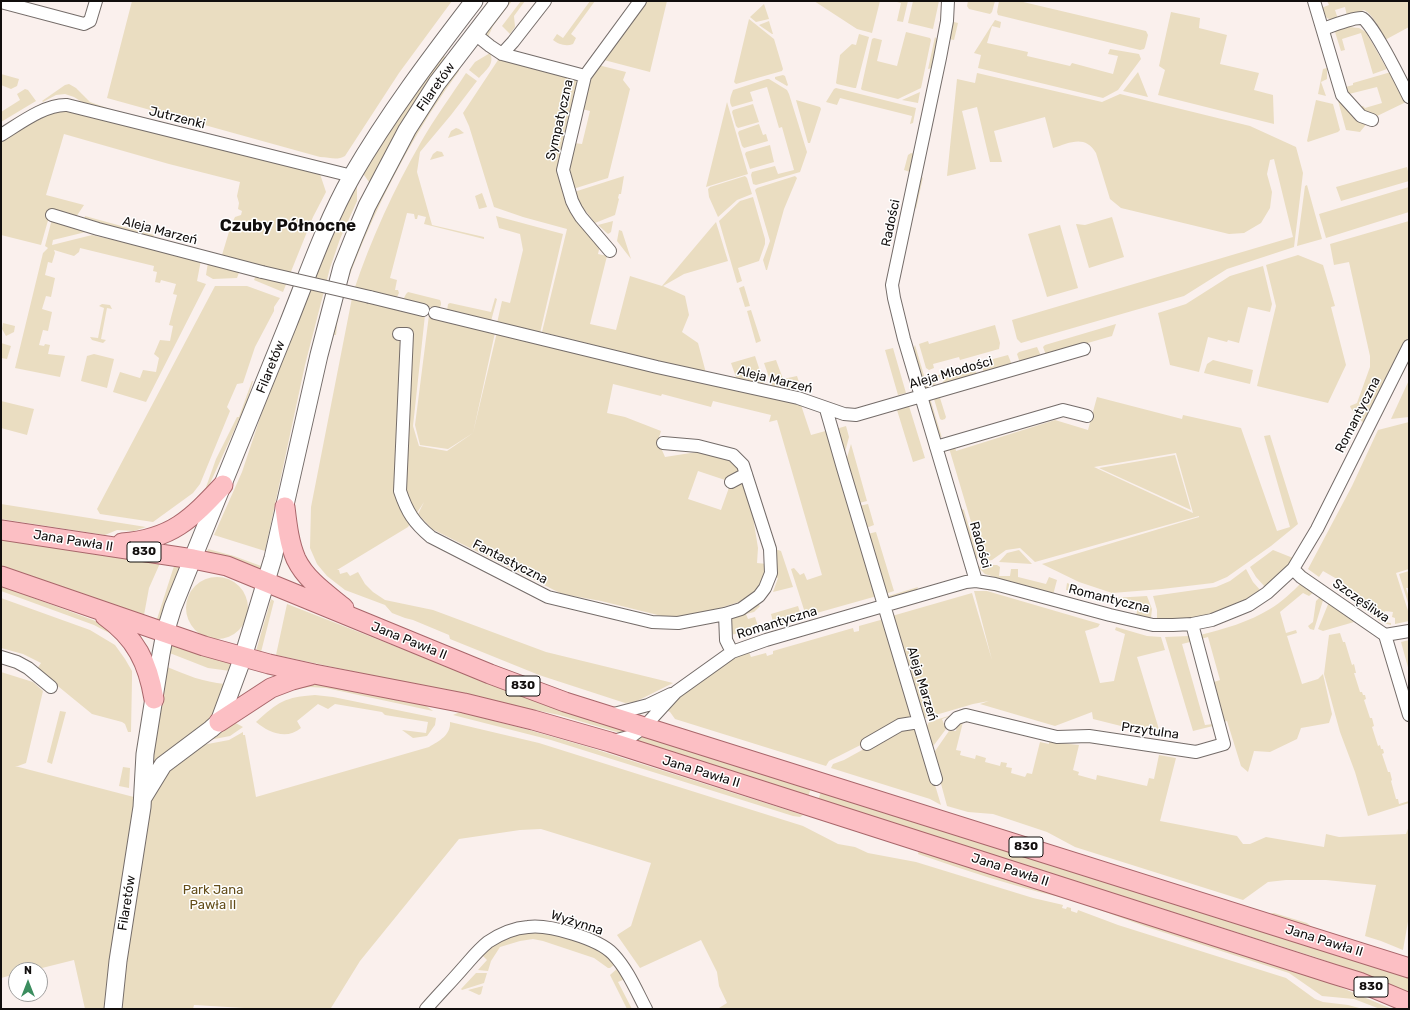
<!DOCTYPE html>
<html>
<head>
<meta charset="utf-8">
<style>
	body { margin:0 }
	#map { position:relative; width:1410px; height:1010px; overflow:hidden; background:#faf0ed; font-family:Rubik,sans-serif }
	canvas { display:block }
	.frame { position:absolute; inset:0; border:2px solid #110e0d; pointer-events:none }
	.north { position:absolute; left:8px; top:962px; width:40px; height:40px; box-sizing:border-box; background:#fff; border:1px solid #a09f9e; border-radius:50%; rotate:0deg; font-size:11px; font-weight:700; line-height:16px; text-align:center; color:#110e0d }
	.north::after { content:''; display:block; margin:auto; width:14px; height:18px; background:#3b8d5f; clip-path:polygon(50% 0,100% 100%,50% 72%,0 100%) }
</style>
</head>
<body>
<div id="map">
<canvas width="1410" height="1010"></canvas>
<div class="frame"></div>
<div class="north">N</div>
</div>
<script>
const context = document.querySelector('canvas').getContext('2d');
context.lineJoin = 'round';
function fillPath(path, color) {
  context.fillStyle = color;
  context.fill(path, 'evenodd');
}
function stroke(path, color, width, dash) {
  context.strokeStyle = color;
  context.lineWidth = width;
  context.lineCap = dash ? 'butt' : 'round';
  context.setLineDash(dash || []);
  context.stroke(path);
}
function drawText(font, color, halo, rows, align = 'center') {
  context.font = font + ' Rubik,sans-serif';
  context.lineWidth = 3;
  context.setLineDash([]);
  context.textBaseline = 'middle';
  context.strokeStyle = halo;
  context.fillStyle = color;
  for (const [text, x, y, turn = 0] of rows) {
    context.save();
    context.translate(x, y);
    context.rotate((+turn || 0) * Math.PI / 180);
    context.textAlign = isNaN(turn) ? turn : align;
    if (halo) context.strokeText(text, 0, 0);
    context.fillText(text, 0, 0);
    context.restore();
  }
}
fillPath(new Path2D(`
	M132 1H452L399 73 345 156C336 161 330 157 320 157L107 98Z
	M507 1H512L493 26 488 37 486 33Z
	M521 1H525L514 16 515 27 510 34 502 26Z
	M590 1H595L571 34 576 38 573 44C566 47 558 44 553 40L557 34 563 38Z
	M647 1H667L650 72 604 60V59Z
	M814 1H880L872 33 857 29Z
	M893 1H908L903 22 897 21 901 3Z
	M913 1H939L933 29 908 23Z
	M968 1H995L992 12 990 14 969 9 967 6Z
	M999 1H1019L1146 31 1148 35 1145 47 1144 49 1140 50 998 15 997 12Z
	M1327 1H1409V27L1385 40C1380 31 1374 15 1364 10L1347 16 1345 7 1335 10 1338 19C1327 21 1324 17 1321 8L1329 5Z
	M764 4 769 19 756 22 750 17Z
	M1171 12 1200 18 1199 28 1227 35 1220 64 1259 73 1254 90 1273 95 1274 124 1158 95 1165 70 1159 66Z
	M749 19 774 39 783 69 782 71 736 84 734 82Z
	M995 20 1001 22 1000 28 992 26 987 43 1028 52 1027 56 1070 66 1072 63 1113 74 1118 56 1108 54 1110 49 1139 54 1141 59 1118 90 1103 98 978 68 981 55 974 53Z
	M769 21 773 34H772L759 25Z
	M954 22 958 23 954 40 949 39 952 23Z
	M1349 27 1359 28 1366 32 1387 69 1373 74 1361 33 1342 39 1345 50 1341 51 1335 32 1340 29Z
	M906 32 930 38 931 40 921 88 898 99 862 90 861 89 872 39 874 38 882 40 877 61 897 66Z
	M859 34 869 37 856 88H854L837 84 836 83 840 55 852 44 856 45Z
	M935 37 938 40 932 68 928 69Z
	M490 53C495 64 486 70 479 78L469 70 475 62Z
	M441 54 448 59 371 185 362 172Z
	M502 54 585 76 563 170 569 192 601 241 598 254 607 256 590 324 616 330 630 276 662 286 716 222 728 261 684 274 663 286 685 296 689 315 682 332 698 343 706 373 542 332 567 229 523 217 494 207 469 126 463 113Z
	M598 65 626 72 623 80 630 89 608 178 573 189 569 172 574 143 582 144 590 111 582 109 587 84Z
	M459 68V71C419 125 388 183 362 244 350 273 338 304 336 335H331L332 328 360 238 390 173 439 92Z
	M1327 68V79L1321 82 1326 96 1318 94 1323 69Z
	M1138 72 1148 97 1123 91Z
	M1391 72 1406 102 1373 118 1356 107 1363 106 1365 108 1382 103 1377 87 1345 95 1342 88 1353 85V83Z
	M466 73 477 81 451 115 420 152 417 172 432 225 484 237V239L424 224 426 217 418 215 417 219H415L414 214 407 213 390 278 397 280 395 290H398L399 293 396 299 354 290C371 239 394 189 421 142 434 119 451 96 466 73Z
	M977 73 1102 102 1120 94 1250 126 1296 147 1303 173 1294 247 1227 269 1184 296 1021 343 1017 339 1012 320 1293 237 1274 159 1270 160 1267 174 1272 192 1270 208 1261 223 1244 233 1229 234 1121 208 1110 199 1096 153C1085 134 1069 143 1053 148L1045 117 994 131 1002 162H990L977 107 962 111 976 169 947 176 957 79 975 83Z
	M1 74 19 79 17 86 11 89 1 85Z
	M783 75 785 76 788 85 787 86 775 79V77Z
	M767 79H769L787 90 789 94 807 152 800 172 756 185 753 184 751 175 752 172 775 166 778 174 794 170 782 127 779 128 767 87 750 92 753 101 732 107C728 101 731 96 733 90Z
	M69 84 76 88 90 102 107 108V110L85 104 74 97 65 94 56 95 43 102 42 101 65 85Z
	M836 88 916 108 913 123 910 124 912 116 840 98 837 105 826 102 834 89Z
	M25 89 28 90 36 101 1 122V112L20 100 17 94Z
	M920 92 918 103 902 100Z
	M1337 97 1368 122 1360 132 1346 130Z
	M796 100 820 107 821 109 810 143H808Z
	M1316 100 1333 104 1340 130 1338 132 1308 142 1307 141Z
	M727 102 748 174 706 187Z
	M753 104 759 122 738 128 736 126 732 112 733 110Z
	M63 110 320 174 326 192 313 217 290 274 222 255 231 225 235 217 241 215 242 211 238 209 239 203 237 196 240 182 169 164 64 134 46 195 84 205 76 217 51 210 41 245 1 235V141L54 111Z
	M759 124 763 135 766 134 768 141 744 148 742 146 738 133 739 131Z
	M456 128 459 129 464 133 448 138 451 131Z
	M770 145 774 162 750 169 745 154 746 152Z
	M437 151 442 152 444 156 430 160 433 154Z
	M911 153 914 154 910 172 904 170 908 155Z
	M1407 167 1409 175V181L1341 201 1336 187Z
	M624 176 621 194H619L618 198 619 199 615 215 595 223 580 204 574 192Z
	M745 176 747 178 752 194 737 200 718 217 709 197 708 189 710 187Z
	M795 176 797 178 784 209 767 270H766L763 260 770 241 755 190 757 188Z
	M923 177 916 209 914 205 920 180Z
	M1307 185 1322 239 1297 246 1305 186Z
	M353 187H357V201L340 239 330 268 305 365 265 551 214 535 242 472 270 388 298 314Z
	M1409 187V212L1326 238 1319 214Z
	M482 193 487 207 479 209 475 196Z
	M753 197 765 239V244L759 261 738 268 742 281 737 283 719 221 740 201Z
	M85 216 154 235 152 239 84 220Z
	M496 216 563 234 540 333 497 323 502 301 510 303 523 250 520 234 499 228Z
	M1112 217 1124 257 1089 268 1076 224 1085 225Z
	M52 219 98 229 53 240 52 245 92 235 201 260 197 281 206 284 146 402 113 392 117 380 120 372 140 378 143 370 156 372 159 358 154 354 160 340 170 341 173 326 169 325 177 295 173 294 176 284 161 280 160 283 155 282 157 272 153 271 154 266 80 248 79 252 74 256 54 250 55 253 52 263 48 262 45 275 55 278 51 297 46 296 42 309 52 312 48 331 43 330 39 345 44 346 45 344 50 345 48 354 65 356 60 377 15 368 43 253 48 248 45 246Z
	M613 221 611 232 608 234 598 225Z
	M1409 221V339L1368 428C1364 423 1351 411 1350 406L1357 403 1370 367V356L1349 262 1334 265 1330 244Z
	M1060 225 1078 288 1047 297 1028 234Z
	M619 230 622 231 631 259 617 241Z
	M1298 255 1323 265 1335 306 1331 307 1346 365 1328 403 1257 386 1276 306 1266 265Z
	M208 262 240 270 237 278 213 279 206 275Z
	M1263 266 1272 304 1270 312 1248 307 1239 343 1228 340 1227 342 1208 337 1199 372 1170 365 1158 313 1186 304 1230 276Z
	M256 275 287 282 283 292 254 280Z
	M215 286H247L280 298 274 307V311L255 347 243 383 237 384 227 407 230 411 200 484 193 493 153 522 100 514 97 509Z
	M744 286 750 306 745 307 739 288Z
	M408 292 440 300C442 304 441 306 438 309L406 301 404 298 406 294Z
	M352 298 425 315 413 426 419 446 447 451 473 433 498 328 657 367 801 405 811 435 829 430 877 596 806 616 791 569 794 568 800 575 804 573 807 580 822 575 777 420 769 422 771 415 713 401 711 407 662 394 661 396 613 384 607 413 625 417 661 431 658 441 665 457 697 452 733 455 746 474 758 548 757 563 767 564 765 574 761 584 756 591 742 601 698 615 670 618 601 601 562 594 432 529 418 514 424 502 408 527 337 570H339L340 574 347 572 350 576 358 572 365 584 373 592 385 600 433 610 546 652 673 683 635 702 625 703 539 675 450 639 449 635 413 620 405 618 392 613 385 605 345 590 327 576 317 564 310 548 311 507ZM698 471 731 482 721 510 688 499Z
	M495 298 497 299 491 321 447 311 448 304 450 303 491 312Z
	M102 304 110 305 112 309 107 308 101 339 106 340 103 343 92 340 90 337 98 338 104 308 99 306Z
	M751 310 761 341 756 343 747 311Z
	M429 315 496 328 473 433 448 449 420 445 415 425Z
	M3 323 15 326 14 332 6 336 2 329Z
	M1116 324 1112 336 1046 355 1043 347 1045 345Z
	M995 325 1000 343 999 349 960 360 959 357 933 364 934 368 929 370 926 368 919 344 928 341 929 344Z
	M1 343 11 346 7 359 1 358Z
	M915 345 928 389 925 392 913 350Z
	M1037 347 1041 356 1020 363 1017 354 1019 352Z
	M893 348 906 393 898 395 885 350Z
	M94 354 114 359 107 388 81 381 87 356Z
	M1008 355 1012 365 984 373 981 364 982 362Z
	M755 356 765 386 737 380 731 363Z
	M776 360 783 379 797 376 802 391 772 386 764 363Z
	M1213 360 1253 370 1250 384 1204 373 1207 364Z
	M972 365 974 366 977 375 940 386 951 371Z
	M942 374 933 387 931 388 929 378Z
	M1409 380V417L1391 419Z
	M252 381H253L247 402 207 490 199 502 183 512 205 490 216 459 237 417H239Z
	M1097 397 1182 419 1183 415 1241 428 1277 531 1290 527 1264 436 1270 435 1298 524 1271 546 1227 577 1213 583 1162 589 1112 593 1079 582 1042 564 1199 517V516L1035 562 1020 548 1006 550 992 560 983 562 949 448 955 446 956 451 1055 420 1088 430ZM1176 453 1193 513 1094 467Z
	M930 398 942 438 937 433 927 399Z
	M940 398 946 417 945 419 942 420 940 419 934 399Z
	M1 401 34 409 27 435 1 428Z
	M909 406 925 458 913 462 897 410Z
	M1409 422V569L1396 573 1409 614V621L1395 624V618L1392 617 1393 612 1385 611 1384 622 1391 623V625L1383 623 1333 587 1337 579 1323 571 1319 577 1308 569 1352 486 1378 430Z
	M846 426 849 437 844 456 836 429Z
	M851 444 867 501 859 503 846 461Z
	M1175 455 1191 510 1099 468Z
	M1 504 146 527 134 531 117 530 105 535 1 519Z
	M868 504 874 525 866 528 859 506Z
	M962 509 964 510 978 558 975 561 961 510Z
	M876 532 894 591 885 594 867 534Z
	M1 536 161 561 149 588 144 615 1 566Z
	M208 549 234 556 261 566 260 570 206 554Z
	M775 549 781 551 793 587 773 592 778 578 774 576Z
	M1019 550 1032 564 999 562 1007 553Z
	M1273 550 1293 558 1282 573 1265 587 1256 577 1250 567Z
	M175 563 181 564 161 620 157 619Z
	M990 565H997L1000 567 999 576H1010L1011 569H1018V577L1046 584 1049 577 1057 580 1053 595 985 574 978 567Z
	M1246 569 1253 582 1261 591C1231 613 1194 621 1157 619V610L1153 596 1216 587 1230 581Z
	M1409 571V588H1406L1409 597V606L1399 574Z
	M186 608a31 31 0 1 1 62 0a31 31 0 1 1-62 0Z
	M1067 583 1100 595 1113 598 1147 596 1152 609 1151 618 1136 615 1138 608 1066 590Z
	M1301 583 1314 592 1309 596 1303 593 1280 612 1286 633 1296 630 1297 633 1287 636 1302 684 1318 679 1323 674 1332 714 1329 723 1301 728 1297 739 1270 752 1254 751 1248 772 1241 766 1227 721 1224 722 1214 682 1220 680 1208 637 1201 639 1200 635C1224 629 1249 622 1270 609 1282 602 1292 592 1301 583Z
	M1 586 93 620 108 627 115 636 94 625 1 591Z
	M918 587 916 591 887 600 885 597Z
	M974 591H987L1100 624 1098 627 1085 631 1100 683 1114 681 1125 634 1115 630 1116 627 1147 636 1161 637 1165 650 1137 657 1161 736 1093 719 1092 712 1055 726 980 704 989 701 973 704 922 719 892 616 972 593 992 660Z
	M1322 595 1324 597 1314 630 1310 629 1308 626 1313 622 1316 601Z
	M1 598 90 630 115 645 125 659 132 671V680L131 732H128L125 724 122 722 92 714 37 669 41 663 23 654 1 648Z
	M271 599 274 601 261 652 256 651Z
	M1329 602 1361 620 1323 631 1318 629Z
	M757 603 760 606 754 612 746 614 748 619 755 617 758 626 773 622 771 614 798 606 802 618 761 629 749 630 731 635 728 622 733 615Z
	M287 604 538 702 628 731 621 733 613 731 559 715 276 655Z
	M884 619 913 715 910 720 829 761 826 766 675 719 670 712 666 710C686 688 721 663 749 652L751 657 766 653 767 656 773 654V651L853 628 854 632 859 631V626Z
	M1340 633 1343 642H1345L1352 665 1354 664 1356 673H1354L1360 692H1362L1363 695H1365L1366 699 1364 700 1370 718H1372L1374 726 1372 727 1378 746 1380 745 1381 749H1383L1384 753 1382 754 1388 772H1390L1392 780 1391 781 1396 799H1398L1399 804 1409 801V803L1368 816 1355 772 1340 732 1324 674 1329 635Z
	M1189 636 1190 642 1182 644 1205 725 1213 724V726L1193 731 1165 637Z
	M1409 640V671L1401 642Z
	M169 644 232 664 230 671 208 668 167 652Z
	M165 666C186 675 203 682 225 684L214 718 150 768Z
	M1 672 33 682 43 691 26 763 18 766H15L149 801 157 781 197 746 229 740 243 732V735H245L256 797 429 747C439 741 451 735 450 722L539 743 803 826 838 844 855 847 868 853 916 862 1033 898 1059 904 1063 905 1062 908 1066 909 1067 907 1071 908V911L1077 913 1078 910 1118 925 1286 978 1315 999 1323 1002 1348 1005 1363 1009H720L719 1008 727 1003 719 986 717 972 701 940 640 968 617 935 631 926 651 863 541 829 520 830 459 839 360 961 331 1008 261 1009 194 1005 193 1009H85L74 960 34 970H16V974L1 978Z
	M316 683 425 705 433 711 326 688 310 687 294 689Z
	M315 695 333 697 436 718 435 725 427 736 413 738 402 730 426 733 428 722 385 715 382 712 335 704 328 709 318 704 297 721 301 728C287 740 269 733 256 722 278 702 285 697 315 695Z
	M60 711 66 712 52 764 47 762Z
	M460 712 529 730 588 747 803 815 800 817 793 816 551 740 453 715Z
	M952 715 951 716 942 719 946 729 931 749 925 729 929 722Z
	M232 721 243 727 230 736 204 741Z
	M958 721 963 722 956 750 961 751 960 755 975 759 976 755 986 758 985 762 1000 766 1001 762 1007 763 1006 767 1012 768 1011 773 1025 777 1027 773 1032 774 1040 742 1049 744V742L1079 745 1073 770 1079 772 1078 775 1096 780 1097 775 1147 786 1149 778 1154 779 1159 755 1176 758 1160 821 1237 836 1243 844H1250L1266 837 1324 847 1326 834 1339 837 1406 834 1409 826V916L1403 950 1381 941 1365 936 1376 885 1326 880H1286L1268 882 1243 900 1075 847 1047 832 993 814 968 812 947 806 933 754 949 731H956Z
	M917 725 941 805 930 799 831 768 833 764 844 760 902 728Z
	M641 736 811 788 808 797 639 744 634 739Z
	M123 767 130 768 129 788 119 786Z
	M821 792 1409 977V992L1318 958 818 800Z
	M919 850 1061 895 1060 897C1012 886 965 870 918 854Z
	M1098 907 1328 982 1392 1009H1380L1354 999 1322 996 1289 973 1147 927 1097 909Z
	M1274 913 1307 923 1314 929 1268 914Z
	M540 932C558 936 579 939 595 948 603 952 609 958 615 964L610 968H608L594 958 543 941 533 939 520 941 500 947 491 961 488 971 478 970 487 960 481 954C503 939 513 934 540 932Z
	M618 968 625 979 618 982 632 1009H627L610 975Z
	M476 973H487L484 983 462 990 461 989Z
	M483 986 481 994 479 995 468 990Z`), '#eaddc1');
const street = new Path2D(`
	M948 1 947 21 940 58 892 285 894 298 904 339 976 581
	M1314 1 1342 95 1361 116 1372 120
	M1 2 84 24 90 21 96 1
	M1323 29C1331 26 1354 17 1362 18 1371 20 1403 85 1409 97
	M475 34 490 46 502 54 585 76
	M502 54 513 42 545 1
	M1 135C19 124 45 104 67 105L352 176
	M52 215 98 229 262 272
	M610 251 581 217 576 209 572 201 563 170 585 76 640 1
	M370 297 423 310
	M435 313 657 367 798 398 844 414 856 415 1084 349
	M399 334H407L400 491C407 512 414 523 431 537L548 597 652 622 678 623 725 614 741 609 759 596 765 588 771 573 770 549 743 465 733 455 698 446 663 443
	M826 409 843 468 936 779
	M936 447 1063 410 1087 416
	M731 482 746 474
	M1293 569 1301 577 1385 635 1409 715
	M725 614 726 640 732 652
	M1385 635 1409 631
	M1 657 17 662 28 668 51 687
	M610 715 648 705 671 694
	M951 724 957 718 966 715 1057 737 1089 736 1196 752 1224 744 1192 624
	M613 741 632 736 644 727 676 692 732 652 766 640 966 582 976 581 995 584 1110 615 1153 625H1173L1192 624 1212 620 1249 605 1267 593 1293 569 1317 529 1409 346
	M867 744 900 725 919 722
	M426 1009C438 995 451 982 463 968 471 959 478 950 488 942 500 934 514 928 528 927 549 924 599 939 613 954 628 970 636 990 646 1009`);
const secondary = new Path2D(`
	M144 796 163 765 211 729 219 722 243 657 273 558 319 355 342 267 354 237 367 206 407 130 437 83 500 1
	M113 1009 118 961 142 807 145 754 161 654 165 633 173 607 201 538C230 467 259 396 288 324 308 274 326 222 352 176 388 114 431 57 474 1`);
const primary = new Path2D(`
	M285 507C287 524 289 543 296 559 306 580 327 594 344 608
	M1 530 193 559 227 566 490 674 565 702 1409 968
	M122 543C172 539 191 519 223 485
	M1 576 204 646 269 664 314 674 464 703 533 720 610 742 1333 974 1359 982 1409 1003
	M105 616C136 638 148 663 154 699
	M219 722 271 688 292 680 311 675`);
stroke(street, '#746c69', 14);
stroke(secondary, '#746c69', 19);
stroke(primary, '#a8666a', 21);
stroke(street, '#fff', 12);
stroke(secondary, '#fff', 17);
stroke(primary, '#fcbfc4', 19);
const streetBridge = new Path2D(`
	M262 272 370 297`);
stroke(streetBridge, '#746c69', 14, []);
stroke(streetBridge, '#fff', 12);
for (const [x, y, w] of [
	[144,552,34],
	[523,686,34],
	[1026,847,34],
	[1371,987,34]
]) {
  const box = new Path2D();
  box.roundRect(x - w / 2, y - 10, w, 20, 3);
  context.fillStyle = '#fff';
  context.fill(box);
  stroke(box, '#110e0d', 1);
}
drawText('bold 12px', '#110e0d', null, [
	["830",144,552],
	["830",523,686],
	["830",1026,847],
	["830",1371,987]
]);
drawText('13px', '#110e0d', '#fff', [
	["Filaretów",436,87,-55],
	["Jutrzenki",177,118,14],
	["Sympatyczna",560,120,-77],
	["Radości",891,223,-78],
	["Aleja Marzeń",160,231,15],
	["Filaretów",271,367,-68],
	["Aleja Młodości",951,373,-16],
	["Aleja Marzeń",775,380,14],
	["Romantyczna",1358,415,-63],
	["Jana Pawła II",73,541,9],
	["Radości",980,545,74],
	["Fantastyczna",510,562,27],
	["Romantyczna",1109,599,14],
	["Szczęśliwa",1361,601,35],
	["Romantyczna",777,623,-17],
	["Jana Pawła II",409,641,22],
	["Aleja Marzeń",922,684,73],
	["Przytulna",1150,731,8],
	["Jana Pawła II",701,772,17],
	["Jana Pawła II",1010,870,18],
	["Filaretów",127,903,-81],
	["Wyżynna",577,923,18],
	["Jana Pawła II",1324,941,17]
]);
drawText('13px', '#634d19', '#fff', [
	["Park Jana",213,890],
	["Pawła II",213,905]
]);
drawText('bold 17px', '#110e0d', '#fff', [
	["Czuby Północne",288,226]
]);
</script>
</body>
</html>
